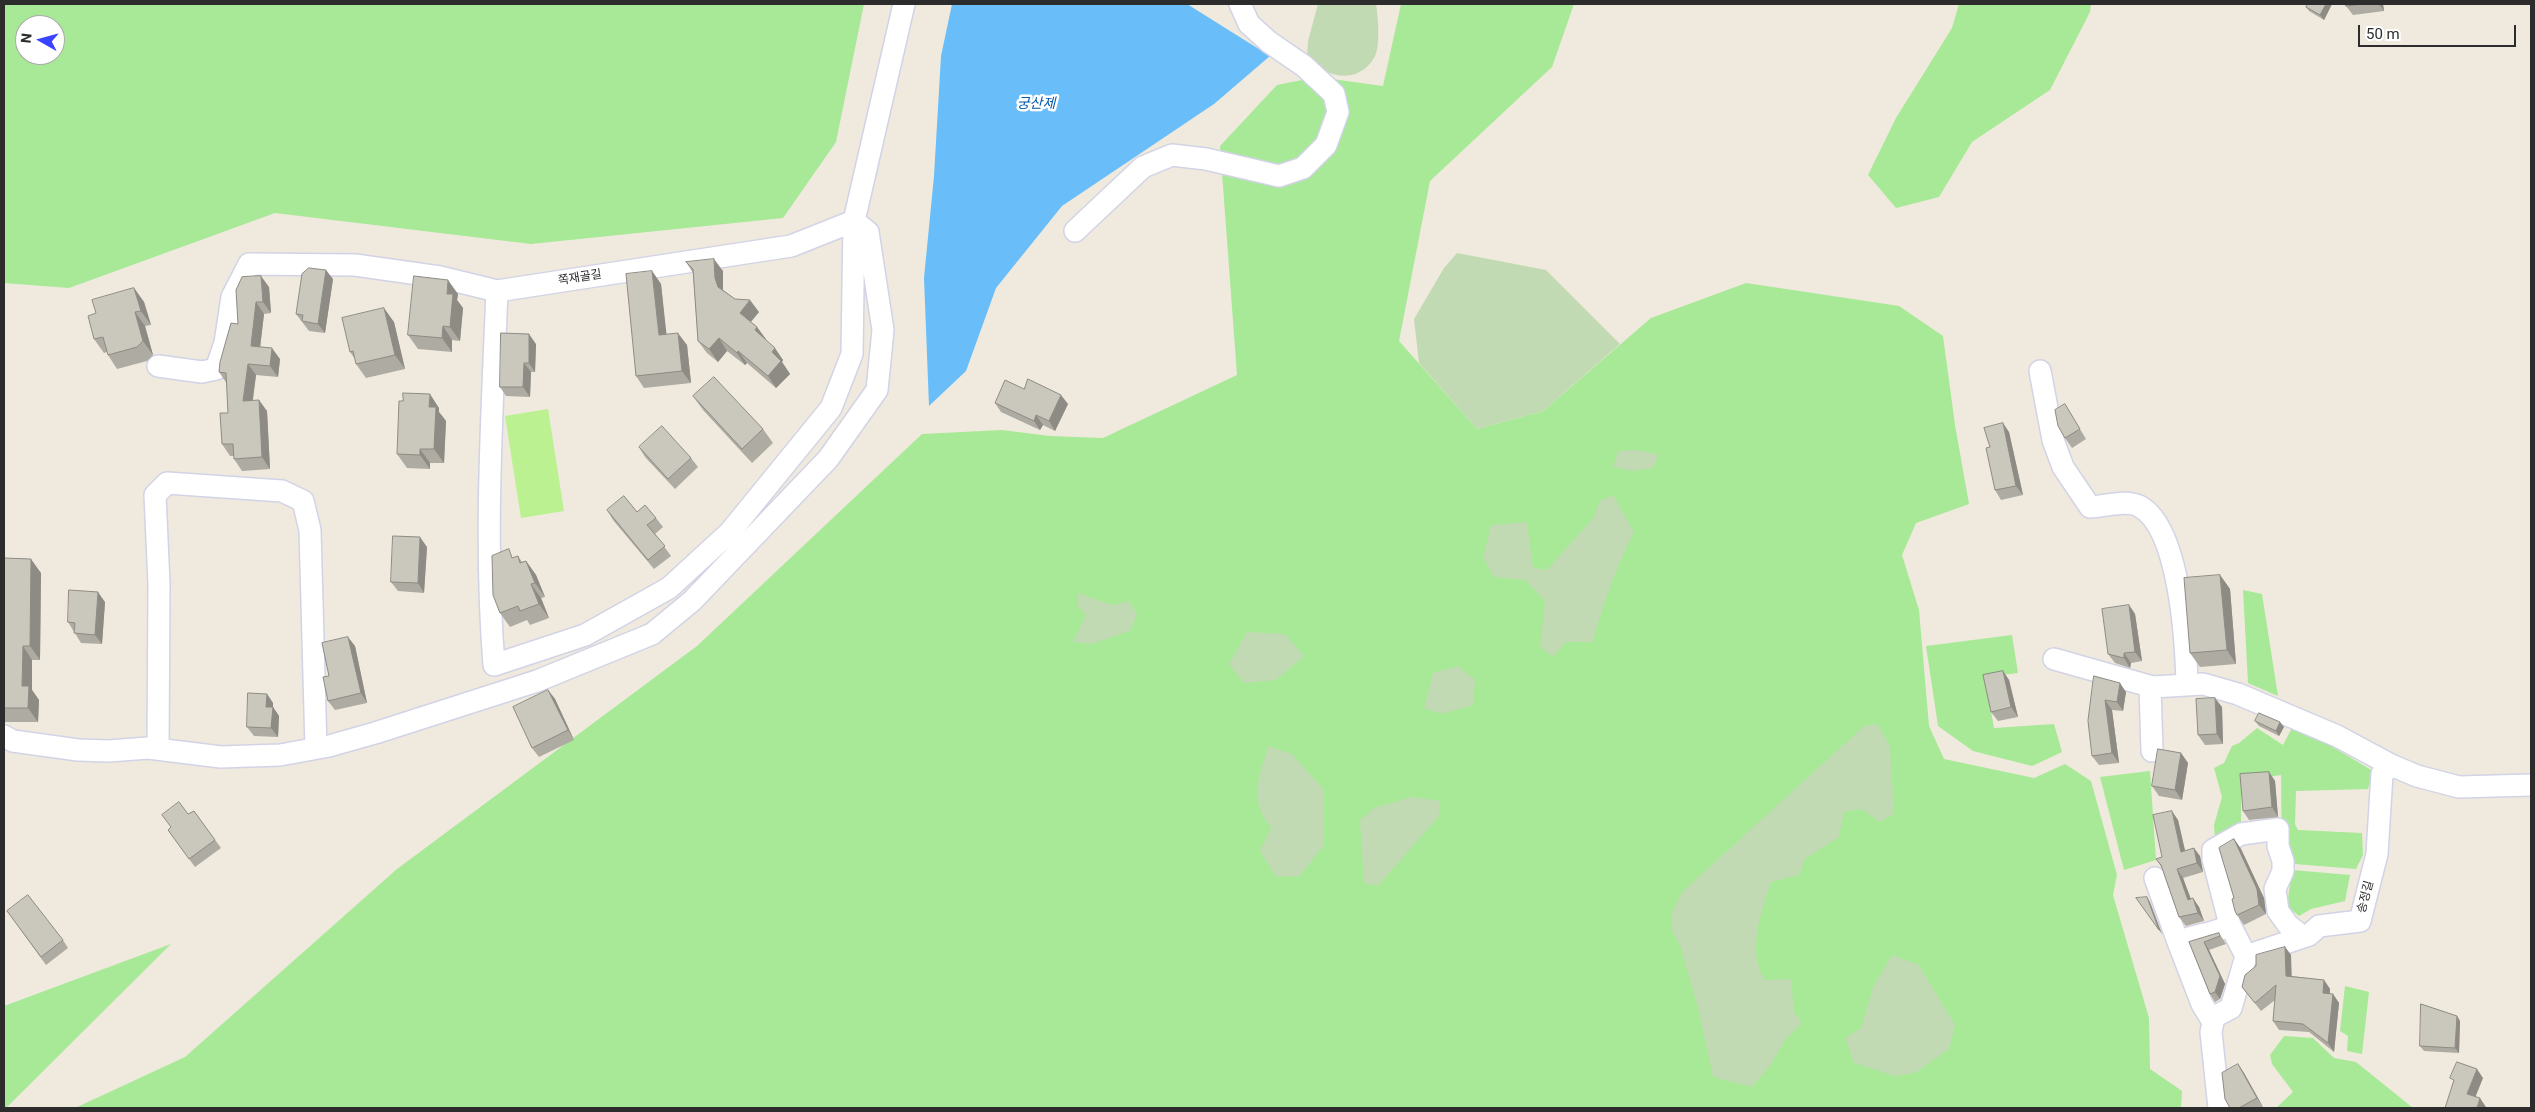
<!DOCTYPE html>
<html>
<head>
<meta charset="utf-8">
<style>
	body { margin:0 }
	#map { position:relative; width:2535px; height:1112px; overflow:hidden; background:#efeadd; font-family:Roboto,sans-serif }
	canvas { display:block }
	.frame { position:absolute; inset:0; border:5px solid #2c2c2c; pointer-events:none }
	.north { position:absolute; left:15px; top:15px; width:50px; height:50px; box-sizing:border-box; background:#fff; border:1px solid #ababab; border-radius:50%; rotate:277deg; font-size:14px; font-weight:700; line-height:20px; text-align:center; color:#2c2c2c }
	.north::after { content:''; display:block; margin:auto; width:18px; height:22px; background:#3a43ff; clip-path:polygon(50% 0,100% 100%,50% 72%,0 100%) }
	.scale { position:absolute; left:2358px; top:25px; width:158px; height:22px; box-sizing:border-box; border:2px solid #2c2c2c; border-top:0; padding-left:6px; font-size:15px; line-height:18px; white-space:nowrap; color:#2c2c2c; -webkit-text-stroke:4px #fff; paint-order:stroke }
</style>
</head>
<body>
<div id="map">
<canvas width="2535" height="1112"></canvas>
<div class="frame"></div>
<div class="north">N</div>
<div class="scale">50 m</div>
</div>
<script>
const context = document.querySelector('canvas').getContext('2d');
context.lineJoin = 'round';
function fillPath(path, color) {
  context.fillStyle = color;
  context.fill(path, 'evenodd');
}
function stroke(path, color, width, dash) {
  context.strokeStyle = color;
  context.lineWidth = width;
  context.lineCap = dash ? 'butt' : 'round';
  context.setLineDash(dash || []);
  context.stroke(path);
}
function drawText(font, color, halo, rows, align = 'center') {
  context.font = font + ' Roboto,"Noto Sans KR",sans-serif';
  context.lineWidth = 5;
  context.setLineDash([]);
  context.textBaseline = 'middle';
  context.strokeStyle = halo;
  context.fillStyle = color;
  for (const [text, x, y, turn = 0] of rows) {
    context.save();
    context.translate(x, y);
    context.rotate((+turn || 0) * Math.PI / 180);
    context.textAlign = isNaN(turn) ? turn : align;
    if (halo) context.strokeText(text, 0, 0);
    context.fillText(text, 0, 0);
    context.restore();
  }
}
fillPath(new Path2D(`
	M4 4H864L836 142 783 218 531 244 275 213 69 288 4 283ZM25 25H55V55H25Z
	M1401 4H1574L1552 67 1430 181 1399 341 1477 429 1543 411 1651 318 1746 283 1899 306 1943 336 1955 425 1969 504 1916 523 1902 555 1919 610 1929 726 1944 759 2034 778 2065 764 2091 781 2117 875 2113 895 2149 1018 2150 1069 2182 1091 2181 1108H75L185 1057 397 869 697 646 922 434 1002 430 1050 436 1103 438 1237 375 1220 146 1277 85 1317 77 1383 86Z
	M1959 4H2091L2090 12 2050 90 1972 142 1939 197 1896 208 1868 175 1896 118 1952 28Z
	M2243 590 2262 594 2278 696 2248 683Z
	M2012 635 2018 673 1985 677 1994 728 2054 724 2062 752 2032 766 1973 751 1938 726 1926 646Z
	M2294 724 2373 771 2368 789 2296 791 2295 824 2298 830 2362 833 2363 855 2356 869 2295 864C2278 850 2282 797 2281 775L2241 781V826L2215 838 2214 825 2222 797 2214 768 2224 763 2232 746 2239 743 2257 728 2283 745Z
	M2150 771 2156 860 2124 870 2100 777Z
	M2292 870 2350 875 2345 901 2311 909 2299 916 2287 906Z
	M171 944 6 1108H4V1006Z
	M2345 986 2369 992 2362 1054 2347 1051 2348 1036 2340 1031Z
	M2284 1036 2313 1038 2334 1058 2356 1062 2413 1108H2276L2293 1092 2272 1064 2270 1055Z`), '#a7e996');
fillPath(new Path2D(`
	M1318 4H1376C1378 17 1381 47 1374 58 1357 85 1329 77 1307 61L1308 41Z
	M1457 253 1546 270 1620 344 1543 411 1477 429 1419 363 1414 319 1444 268Z
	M1638 450 1659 455 1653 468 1633 471 1613 467 1618 451Z
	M1613 495 1634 532C1616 568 1603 603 1593 642H1566L1553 657 1540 647 1545 601 1525 580 1494 577 1483 558 1491 525 1527 522 1533 568 1547 570 1593 518 1600 501Z
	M1078 593 1112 605 1129 601 1137 614 1130 631 1092 644 1073 642 1086 615 1078 606Z
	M1247 632 1285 634 1304 656 1276 680 1244 683 1229 664Z
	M1458 666 1475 680 1473 705 1441 714 1424 708 1433 673Z
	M1877 724 1890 746 1894 814 1880 822 1861 809 1844 812 1839 837 1805 859 1799 875 1771 882C1762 913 1746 949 1765 980L1791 979 1794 1012 1802 1023 1785 1040 1770 1066 1752 1087 1713 1077 1698 1008 1680 945 1672 931 1671 914 1682 892 1864 726Z
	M1268 746 1292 754 1324 790V845L1300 876 1276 877 1260 851 1271 828C1248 797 1259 780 1268 746Z
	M1412 797 1440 801 1439 816 1378 886 1364 883 1360 820 1374 808Z
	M1892 955 1919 965 1955 1025 1949 1049 1915 1073 1895 1076 1854 1063 1845 1038 1861 1028 1873 987Z`), '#c1dab3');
fillPath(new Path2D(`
	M548 409 564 511 521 518 505 416Z`), '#bbf191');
fillPath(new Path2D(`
	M952 4H1187L1270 56 1214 104 1062 206 996 288 966 371 929 406 924 278 934 176 941 56Z`), '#69bef9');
const minor = new Path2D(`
	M1075 231 1143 167 1172 155 1206 159 1279 176 1303 168 1326 145 1338 112 1334 94 1304 66 1269 42 1249 24 1240 4
	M497 291C492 415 484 541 494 665L585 635 669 588 730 532 831 408 852 354 854 221 904 4
	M158 366 202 372 216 369 225 343 232 297 249 264 355 265 440 277 497 291 791 246 854 221
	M2040 371 2053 440 2063 467 2090 507C2104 507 2125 499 2139 506 2180 527 2186 643 2187 685
	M2054 659 2153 687 2203 684 2238 694 2337 736 2391 765
	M2150 686 2152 751
	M4 736 13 741 78 750 109 751 148 748 221 757 280 755 329 746 375 733 537 681 652 634 692 601 828 459 877 390 883 330 868 232 854 221
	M158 749 159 584 155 495 167 483 282 491 303 501 310 530 316 748
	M2155 878 2178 942
	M2246 956 2230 925 2213 859V850L2241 834 2278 829V846L2283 861V871L2275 889 2278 911 2288 925 2303 937
	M2213 1022 2202 1004 2178 942C2195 934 2213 935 2230 925
	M2219 1108 2211 1032 2214 1017 2231 1008 2246 956 2309 935 2319 926 2360 921 2377 854 2382 774 2391 765 2417 776 2459 787 2531 785`);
stroke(minor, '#d2d3e6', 24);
stroke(minor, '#fff', 21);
fillPath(new Path2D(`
	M2332 4 2324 20 2309 11 2306 7Z
	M2346 4H2383L2384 11 2353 15 2346 6Z
	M686 262 723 271V290L735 299 759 312 751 322 757 327 765 339 783 360 782 362 790 374 776 388 747 363 745 365 727 351 718 362 707 353 698 341 693 273Z
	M652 271 661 284 666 334 687 345 691 383 644 388 636 376Z
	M333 279 325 333 309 331 296 314Z
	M269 287 271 313 264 314 260 347 280 359 278 377 256 375 253 400 267 411 270 469 242 471 234 459V456H230L222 444 228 413 227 384 219 372 238 324Z
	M134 288 144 302 151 325 145 326 153 355 147 361 117 369 108 355 107 352 104 353 94 339 96 313Z
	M458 294 457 300 463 308 460 341 452 340V352L418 349 408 335Z
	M394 322 405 369 366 378 356 364 355 359 350 352Z
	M536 344 535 372H531L530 397 506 396 500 387Z
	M1024 389 1068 404 1055 431 1043 425 1040 430 1001 412 995 403Z
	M693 396 763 429 773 443 752 463 703 410Z
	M2065 404 2086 439 2072 448 2065 438Z
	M439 408V412L446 421 444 463H430V469L407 468 397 454Z
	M2009 432 2023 495 2001 500 1995 490 1990 447Z
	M639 447 691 458 698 467 675 489 645 457Z
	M607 510 637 512 656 518 663 527 655 534 671 556 654 569 613 520Z
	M427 547 424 593 398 591 391 582Z
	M518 556 522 562 526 561 536 575 545 597 541 598 549 618 530 625 527 620 510 627 500 613 515 557Z
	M4 558 41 573 40 660H32V690L39 700 38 722H4Z
	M2220 575 2230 589 2236 664 2200 667 2190 653Z
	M105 602 102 644 81 643 68 622Z
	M2129 605 2135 614 2142 661 2131 663 2130 668 2115 663 2108 654Z
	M355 646 367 703 335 710 328 701 329 676Z
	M2003 671 2009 680 2018 717 1998 721 1991 712Z
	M2094 676 2126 692 2123 711 2112 710 2119 763 2099 765 2092 756Z
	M548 690 555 699 574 740 539 757 532 748Z
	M267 694 273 703V707L279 716 278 737 254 736 247 727Z
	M2222 707 2223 744 2205 745 2198 735Z
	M2255 721 2284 727 2279 736 2259 726Z
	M2181 753 2188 763 2182 800 2159 796 2152 786Z
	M2269 772 2275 781 2278 817 2249 820 2243 811Z
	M194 811 221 848 195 867 168 830Z
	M2178 820 2185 850 2200 856 2203 872 2183 878 2191 899 2199 907 2204 921 2186 926 2179 917 2162 868 2156 859 2162 857Z
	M2234 839 2241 849 2264 898 2266 914 2244 925 2237 915 2234 898Z
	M7 911 63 940 68 948 46 965Z
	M2219 933 2226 944 2209 950 2225 984 2220 999 2215 1002 2210 994 2189 942Z
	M2285 947 2291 955V976L2324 980 2330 989V994H2333L2339 1003 2334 1052 2309 1032 2279 1030 2273 1021 2275 1000 2261 1011 2242 987Z
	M2457 1016 2460 1021 2459 1053 2424 1051 2420 1046Z
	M2238 1064 2244 1073 2263 1107 2261 1108H2230Z`), '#aeaba3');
fillPath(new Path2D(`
	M2326 4H2332L2324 20 2320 15Z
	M2379 4H2383L2384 11Z
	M714 259 723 271V290L718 287 715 278Z
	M326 270 333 279 325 333 318 324Z
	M652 271 661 284 668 348 659 335Z
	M261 276 269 287 271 313 263 302Z
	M448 280 458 294 457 300 463 308 460 341 450 327 447 294Z
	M134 288 144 302 151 325 141 311Z
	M750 300 759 312 748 325 740 313Z
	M256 302 264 314 259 357 251 346Z
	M384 308 394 322 405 369 395 355Z
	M135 312 145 326 153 355 143 341Z
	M443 326 452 340V352L442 338Z
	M757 327 766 339 763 342 755 330Z
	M678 333 687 345 691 383 682 371Z
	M529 334 536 344 535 372 529 363Z
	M719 338 727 351 718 362 709 349Z
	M272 348 280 359 278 377 270 366Z
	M775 348 783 360 782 362 790 374 776 388 768 376 772 352Z
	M738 351 747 363 745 365 737 353Z
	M524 363 531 372 530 397 523 387Z
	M248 364 256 375 251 412 243 401Z
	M430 394 439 408V412L446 421 444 463 434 449 429 407Z
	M1061 395 1068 404 1055 431 1049 421Z
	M259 400 267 411 270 469 262 457Z
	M1036 415 1043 425 1040 430 1034 421Z
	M2003 423 2009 432 2023 495 2016 486Z
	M420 449 430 463V469L420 455Z
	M420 537 427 547 424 593 418 583Z
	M31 559 41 573 40 660 30 646Z
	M526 561 536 575 545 597 535 583Z
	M2220 575 2230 589 2236 664 2227 650Z
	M531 584 541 598 549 618 539 604Z
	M98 592 105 602 102 644 95 635Z
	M2129 605 2135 614 2142 661 2135 652Z
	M348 637 355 646 367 703 361 693Z
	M23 646 32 660V690L39 700 38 722 28 708 22 686Z
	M2124 653 2131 663 2130 668 2124 658Z
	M2003 671 2009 680 2018 717 2011 707Z
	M2120 683 2126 692 2123 711 2117 702Z
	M548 690 555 699 574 740 568 730Z
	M267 694 273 703V707L279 716 278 737 271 728 266 707Z
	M2215 698 2222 707 2223 744 2217 734Z
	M2105 700 2112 710 2119 763 2112 753Z
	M2280 722 2284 727 2279 736 2276 731Z
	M2181 753 2188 763 2182 800 2175 790Z
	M2269 772 2275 781 2278 817 2272 807Z
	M2172 811 2178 820 2187 860 2181 852Z
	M2234 839 2241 849 2264 898 2266 914 2259 905Z
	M2194 848 2200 856 2203 872 2197 863Z
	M2177 869 2183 878 2194 908 2188 900Z
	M2147 897 2150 902 2162 934 2159 930Z
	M2193 898 2199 907 2204 921 2198 913Z
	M2204 942 2209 950 2225 984 2220 999 2215 992Z
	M2285 947 2291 955 2292 984 2286 976Z
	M2324 980 2330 989 2329 1002 2323 993Z
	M2333 994 2339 1003 2334 1052 2328 1043Z
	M2457 1016 2460 1021 2459 1053 2455 1048Z
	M2238 1064 2244 1073 2263 1107 2257 1098Z
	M2477 1069 2483 1078 2473 1103 2467 1094Z
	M2480 1098 2486 1107V1108H2477Z`), '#8d8b84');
const building = new Path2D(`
	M2308 4H2326L2320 15 2306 7Z
	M2346 4H2361L2346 6Z
	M714 259 715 278 718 287 735 299 750 300 740 313 757 327 755 330 775 348 772 352 781 361 768 376 738 351 737 353 719 338 709 349 698 341 693 269 686 262Z
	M309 268 326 270 318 324 302 321 303 315 296 314 302 274Z
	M652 271 659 335 678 333 682 371 636 376 626 274Z
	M261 276 263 302H256L251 346 272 348 270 366 248 364 243 401 259 400 262 457 234 459 233 444H222L220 413H228L226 373 219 372 220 362 231 323 238 324 236 290 242 277Z
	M414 276 448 280 447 294H453L450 327 443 326 442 338 408 335Z
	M134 288 141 311 135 312 143 341 137 347 108 355 103 337 94 339 88 316 96 313 92 300Z
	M384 308 395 355 356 364 353 351 350 352 342 318Z
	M501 333 529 334V363H524L523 387H500Z
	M714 377 763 429 742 449 693 396Z
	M1028 379 1061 395 1049 421 1036 415 1034 421 995 403 1005 380 1024 389Z
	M403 393 430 394 429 407H436L434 449H420V455L397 454 399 401H403Z
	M2065 404 2080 429 2065 438 2058 426 2055 410Z
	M2003 423 2016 486 1995 490 1986 448 1990 447 1984 428Z
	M662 426 691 458 668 479 639 447Z
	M624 496 637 512 645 505 656 518 647 525 665 546 648 560 607 510Z
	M393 536 420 537 418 583 391 582Z
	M509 549 512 558 518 556 520 563 526 561 535 583 531 584 539 604 520 611 518 606 500 613 493 595 492 556Z
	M4 558 31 559 30 646H23L22 686H29L28 708H4Z
	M2220 575 2227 650 2190 653 2184 578Z
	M69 590 98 592 95 635 74 633 75 623 68 622Z
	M2129 605 2135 652 2124 653V658L2108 654 2102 609Z
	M348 637 361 693 328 701 323 677 329 676 322 643Z
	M2003 671 2011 707 1991 712 1983 675Z
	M2094 676 2120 683 2117 702 2105 700 2112 753 2092 756 2088 721Z
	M548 690 568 730 532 748 513 707Z
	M248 693 267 694 266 707H273L271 728 247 727Z
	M2215 698 2217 734 2198 735 2196 699Z
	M2259 713 2280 722 2276 731 2255 721Z
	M2158 749 2181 753 2175 790 2152 786Z
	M2269 772 2272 807 2243 811 2240 774Z
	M179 802 188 814 194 811 215 840 189 859 168 830 171 827 162 815Z
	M2172 811 2181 852 2194 848 2197 863 2177 869 2188 900 2193 898 2198 913 2179 917 2161 865 2156 859 2162 857 2153 815Z
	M2234 839 2257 889 2259 905 2237 915 2235 911 2232 899 2234 898 2219 848Z
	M28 895 63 940 41 957 7 911Z
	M2147 897 2159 930 2136 898Z
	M2219 933 2220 936 2204 942 2220 976 2215 992 2210 994 2189 942Z
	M2285 947 2286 976 2324 980 2323 993 2333 994 2328 1043 2303 1024 2273 1021 2276 985 2255 1003 2242 987 2245 975 2256 966V955Z
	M2421 1004 2457 1016 2455 1048 2420 1046Z
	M2457 1062 2477 1069 2467 1094 2480 1098 2477 1108H2445L2454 1080 2450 1078Z
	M2238 1064 2257 1098 2239 1108H2230L2225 1099 2222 1073Z`);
fillPath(building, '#cac7bd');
stroke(building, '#8d8b84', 1);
drawText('12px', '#2c2c2c', '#fff', [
	["쪽재골길",580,278,-9],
	["송정길",2366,897,-75]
]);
drawText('italic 14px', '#0259aa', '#fff', [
	["궁산제",1036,104]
]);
</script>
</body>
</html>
